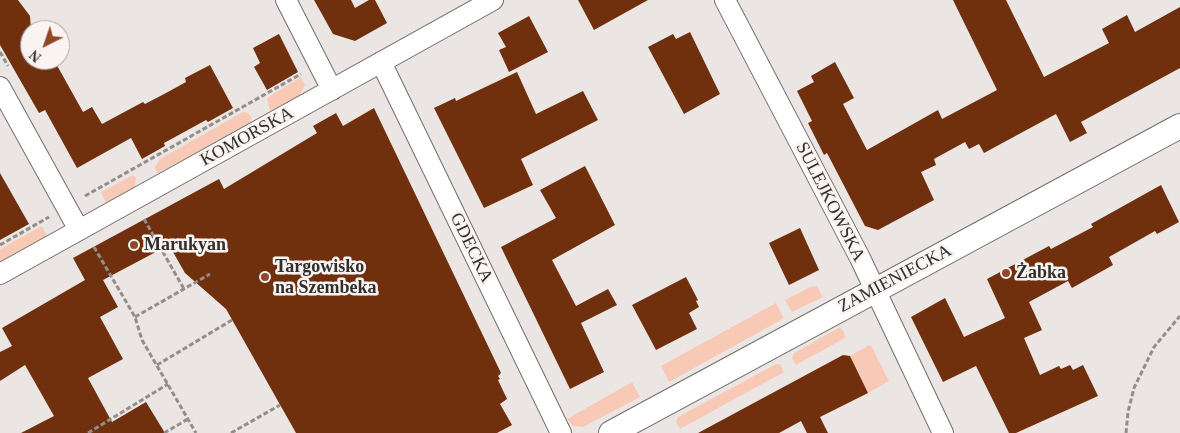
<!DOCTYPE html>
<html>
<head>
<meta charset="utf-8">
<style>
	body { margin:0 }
	#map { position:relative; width:1180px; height:433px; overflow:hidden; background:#ebe6e4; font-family:Georgia,serif }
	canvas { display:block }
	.north { position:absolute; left:20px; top:20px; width:50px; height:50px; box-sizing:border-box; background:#f9f4f2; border:1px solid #a9a5a4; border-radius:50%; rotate:221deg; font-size:14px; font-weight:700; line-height:20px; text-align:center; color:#312f2e }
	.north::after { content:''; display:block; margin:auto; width:18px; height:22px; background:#904827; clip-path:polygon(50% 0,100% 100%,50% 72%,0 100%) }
</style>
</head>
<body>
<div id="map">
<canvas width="1180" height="433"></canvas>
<div class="north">N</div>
</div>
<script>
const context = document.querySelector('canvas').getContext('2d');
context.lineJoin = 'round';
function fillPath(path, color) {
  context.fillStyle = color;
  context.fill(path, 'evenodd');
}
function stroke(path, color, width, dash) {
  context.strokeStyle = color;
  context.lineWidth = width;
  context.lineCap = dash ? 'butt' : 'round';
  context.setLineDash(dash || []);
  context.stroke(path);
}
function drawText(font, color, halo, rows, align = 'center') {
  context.font = font + ' Georgia,serif';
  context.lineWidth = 5;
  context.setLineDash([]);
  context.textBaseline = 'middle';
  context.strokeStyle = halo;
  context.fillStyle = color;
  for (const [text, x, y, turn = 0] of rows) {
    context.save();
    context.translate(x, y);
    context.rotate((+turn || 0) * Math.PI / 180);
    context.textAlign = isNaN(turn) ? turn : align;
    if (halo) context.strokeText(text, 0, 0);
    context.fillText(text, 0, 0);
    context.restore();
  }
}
fillPath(new Path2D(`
	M301 77 305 85 299 96 270 111 267 99 271 95Z
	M243 112 248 113 252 118 250 123 158 173 156 171 155 167 160 159Z
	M133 175 136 178 135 187 106 203 101 192Z
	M42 226 47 236 0 263V249Z
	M817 286 823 297 792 312 785 300 810 287Z
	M776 303 783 317 781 320 669 382 661 366Z
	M840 327 844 332 845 338 796 365 792 358 794 353Z
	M869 345 872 347 889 381 868 393 850 356Z
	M776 364H780L784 372 680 429 676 422 678 417Z
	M632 382 640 397 583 427 573 426 567 419Z`), '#f8cab6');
fillPath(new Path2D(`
	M0 0H18L30 16 31 30 30 60H54L83 112 92 107 102 124 143 102 145 104 166 93 186 82 185 78 210 65 233 108 208 122 206 120 186 131 164 143 165 146 142 159 131 138 77 168 45 110 39 113 0 45Z
	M314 0H351L355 8 369 0H375L387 23 355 41 333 34Z
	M578 0H648L594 30Z
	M953 0H1006L1044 77 1109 43 1102 29 1127 15 1135 32 1180 7V68L1081 122 1087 133 1070 142 1056 114 984 153 979 144 969 149 965 142 934 159 936 165 921 172 934 200 878 230 865 226 827 153 824 155 808 123 812 121 797 91 814 82 811 76 835 62 854 98 843 104 867 150 938 110 942 119 997 90Z
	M529 16 548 52 509 72 499 50 506 47 498 33Z
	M690 32 720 94 684 114 648 47 673 34 676 39Z
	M279 34 298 72 267 90 254 67 260 63 253 48Z
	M517 72 536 114 583 91 598 120 521 159 533 185 484 208 434 108 455 98 456 101Z
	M374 108 501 373 498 376 500 379 498 380 507 399 500 404 512 425 497 433H296L226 309 185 273 169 245 103 280 118 307 100 317 123 359 88 378 112 422 146 402 165 433H21L54 416 25 365 0 381V352L12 346 2 328 85 280 73 258 219 179 224 189 317 133 313 126 336 113 343 126Z
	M585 166 615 225 552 260 576 306 608 289 617 305 581 323 604 372 570 389 501 247 556 218 540 190Z
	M0 173 29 224 0 240Z
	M1161 185 1179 222 1157 234 1155 231 1109 257 1113 265 1072 288 1068 281 1029 302 1042 330 1024 338 1040 375 1059 366 1061 369 1070 365 1073 370 1083 365 1098 396 1016 433H1009L976 366 943 382 911 317 945 298 964 337 1005 318 987 279 1049 246 1051 249 1093 227 1091 224Z
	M800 228 819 270 789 285 769 243Z
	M686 277 698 300 696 301 699 307 689 313 697 329 656 350 632 305Z
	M843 355 850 356 868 393 820 417 828 433H807L801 421 779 433H698Z`), '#702f0d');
const minor = new Path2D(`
	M286 0 332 90
	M725 0 860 258 943 433
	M381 62 561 433
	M0 87 79 230
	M0 274 493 0`);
const tertiary = new Path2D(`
	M611 433 1180 126`);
stroke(minor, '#716d6b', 22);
stroke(tertiary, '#716d6b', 26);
stroke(new Path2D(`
	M0 52 8 66
	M85 196 301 74
	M144 219 184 289
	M0 245 49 217
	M94 247 135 317 142 340 196 433
	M135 317 210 274
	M157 365 232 320
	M88 433 168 384
	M164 433 188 419
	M231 433 280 405
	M1126 433 1128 412 1134 388 1154 347 1180 316`), '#928e8c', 3, [5, 2.5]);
stroke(minor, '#fff', 20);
stroke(tertiary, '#fff', 24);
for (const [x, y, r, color] of [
	[134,245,5,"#904827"],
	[1006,273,5,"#904827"],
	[265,277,5,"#904827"]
]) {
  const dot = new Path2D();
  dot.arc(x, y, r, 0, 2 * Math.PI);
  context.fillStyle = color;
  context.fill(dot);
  stroke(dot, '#f9f4f2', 2);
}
drawText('18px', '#312f2e', '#f9f4f2', [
	["KOMORSKA",247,137,-29],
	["SULEJKOWSKA",830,202,63],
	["GDECKA",471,248,64],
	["ZAMIENIECKA",895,279,-28]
]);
drawText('bold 18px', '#312f2e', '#f9f4f2', [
	["Marukyan",144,245],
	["Targowisko",275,267],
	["na Szembeka",275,288],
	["Żabka",1016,273]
], 'left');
</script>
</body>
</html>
